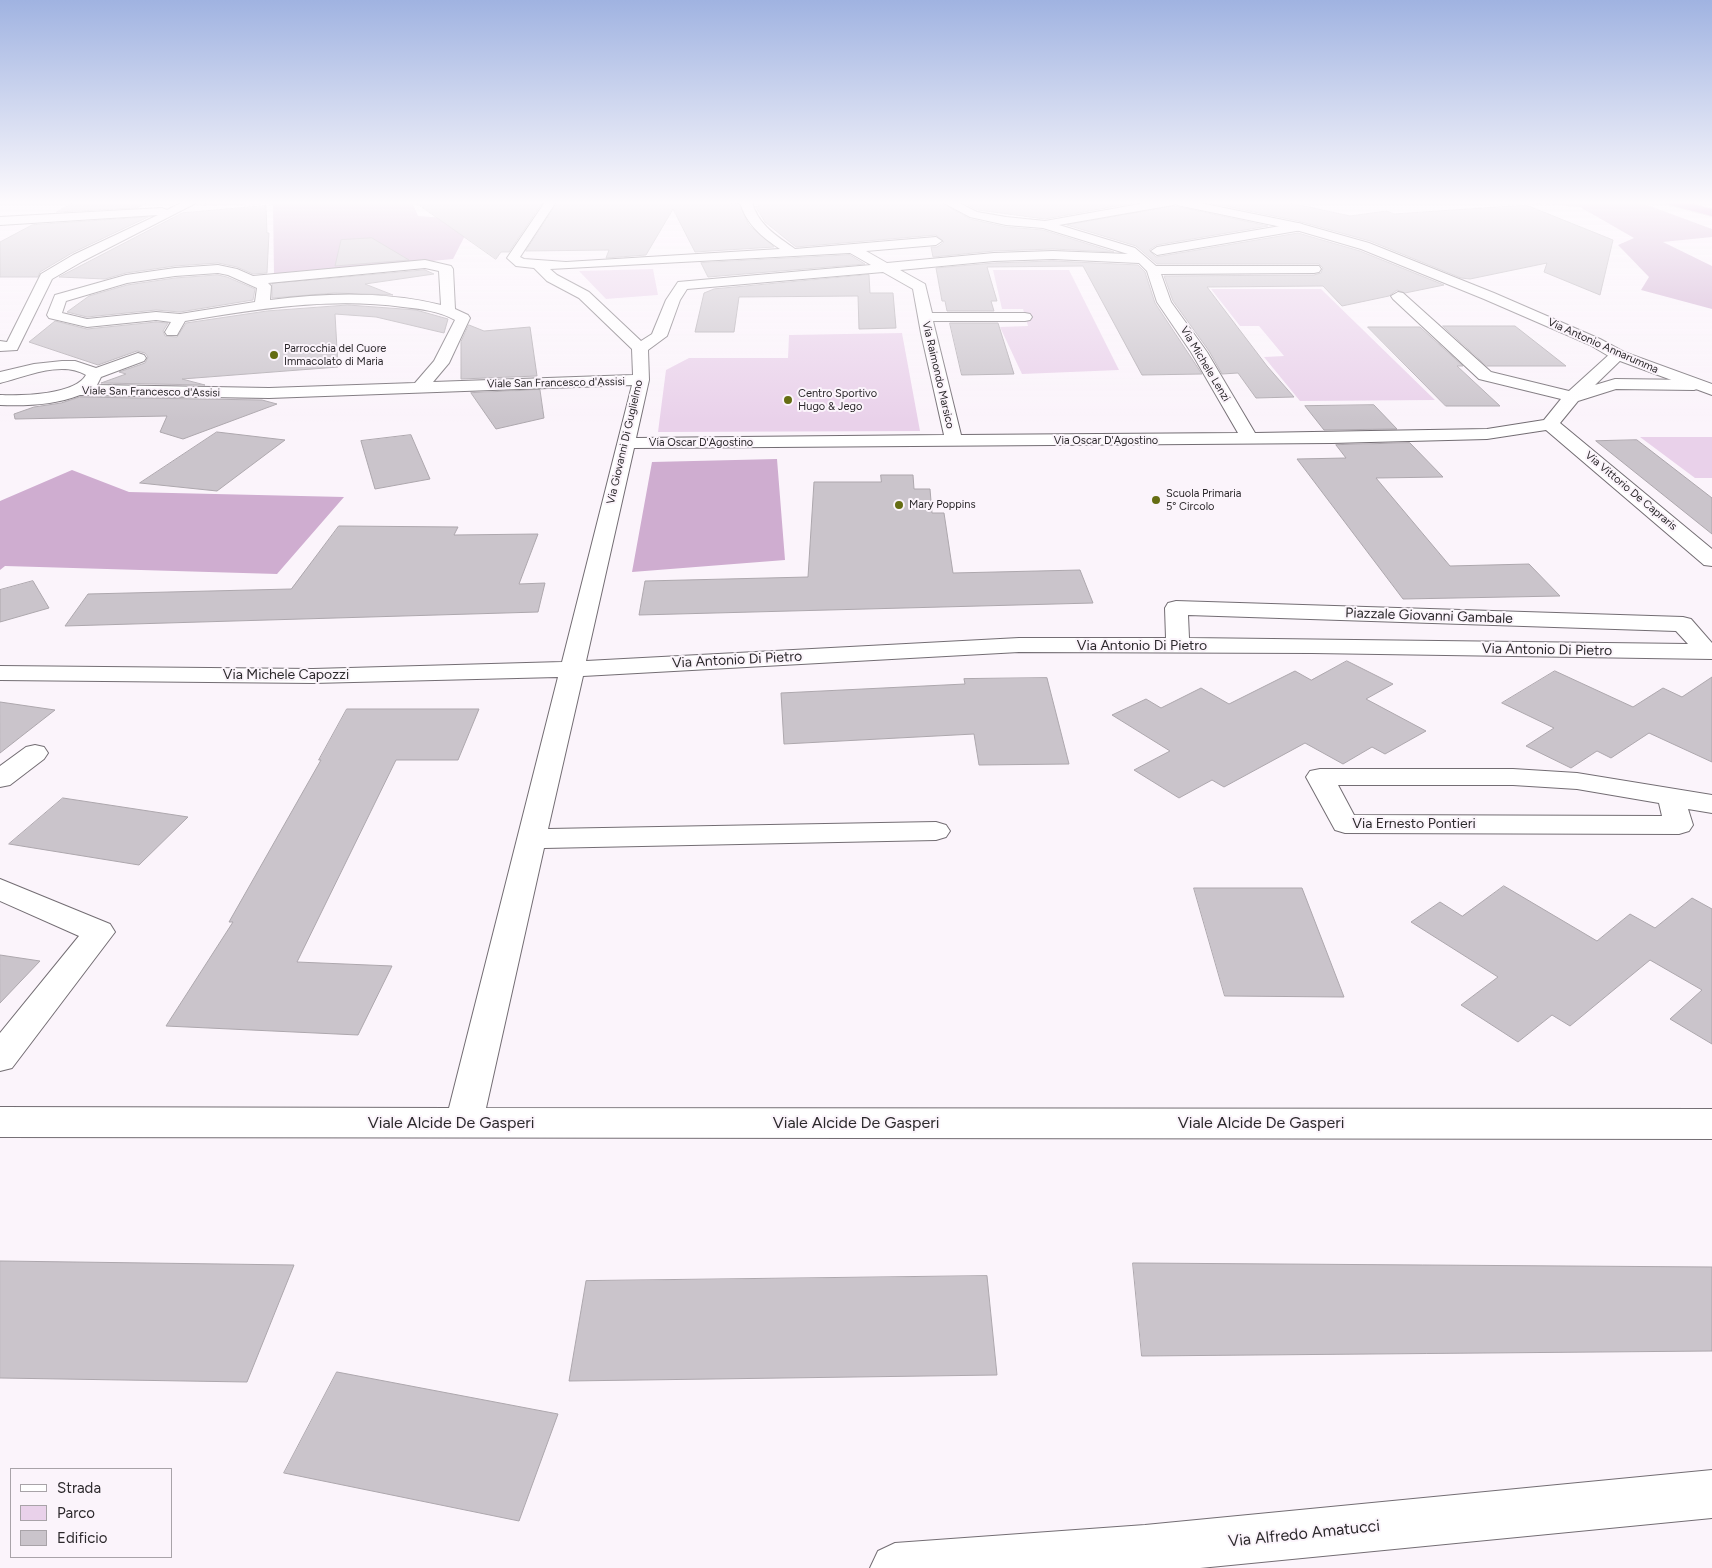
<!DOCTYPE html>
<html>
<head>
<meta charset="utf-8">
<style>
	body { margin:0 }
	#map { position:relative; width:1712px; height:1568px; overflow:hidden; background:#fbf4fb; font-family:Figtree,sans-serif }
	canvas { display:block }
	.legend { position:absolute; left:10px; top:1468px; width:162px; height:90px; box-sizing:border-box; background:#fbf4fb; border:1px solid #a8a3a8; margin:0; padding:6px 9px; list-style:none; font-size:15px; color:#2c292c }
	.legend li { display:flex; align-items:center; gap:10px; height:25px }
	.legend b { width:25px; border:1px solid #a8a3a8 }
</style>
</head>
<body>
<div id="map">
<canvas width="1712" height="1568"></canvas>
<ul class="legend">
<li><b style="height:6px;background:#fff"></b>Strada</li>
<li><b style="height:14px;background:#e9d1ea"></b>Parco</li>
<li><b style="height:14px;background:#cac4cb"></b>Edificio</li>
</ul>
</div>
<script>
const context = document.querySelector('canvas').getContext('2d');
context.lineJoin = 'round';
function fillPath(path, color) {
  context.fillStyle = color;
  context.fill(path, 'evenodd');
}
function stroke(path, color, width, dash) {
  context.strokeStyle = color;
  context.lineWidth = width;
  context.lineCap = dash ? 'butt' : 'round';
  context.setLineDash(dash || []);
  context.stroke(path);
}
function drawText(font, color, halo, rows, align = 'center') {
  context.font = font + ' Figtree,sans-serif';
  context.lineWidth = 4;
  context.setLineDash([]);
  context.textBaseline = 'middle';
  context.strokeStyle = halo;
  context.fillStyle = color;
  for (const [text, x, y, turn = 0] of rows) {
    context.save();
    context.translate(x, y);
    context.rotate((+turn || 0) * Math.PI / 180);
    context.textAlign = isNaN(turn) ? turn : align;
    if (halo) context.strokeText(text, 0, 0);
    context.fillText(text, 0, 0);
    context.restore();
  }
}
fillPath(new Path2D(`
	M653 269 658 295 606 299 579 271Z
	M993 270H1069L1119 370 1022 374 1000 327 1028 326 1023 309H1002Z
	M1211 289H1321L1435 400 1300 401 1264 357 1284 356 1259 326H1240Z
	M902 333 920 431 658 432 666 370 689 358H788L789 335Z
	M1640 437H1712V478H1695Z`), '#e9d1ea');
fillPath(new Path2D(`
	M208 202H412L418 216 473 220 453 259 274 276 273 204 201 206Z
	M1517 202H1639L1712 229V237L1663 242 1712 266V309L1641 290 1649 277 1618 245 1634 238 1580 207Z
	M777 459 785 560 632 572 652 462Z
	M72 470 129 492 344 497 277 574 5 566 0 570V501Z`), '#cfadd0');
const building = new Path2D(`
	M75 202H148L137 208 57 212Z
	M415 202H543L509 252H501L496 259Z
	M558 202H720L739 204 749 225 774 247 695 252 673 209 646 255 606 258 609 250 526 251Z
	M758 202H940L970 219 1006 227 1043 230 1114 252 1053 249 994 251 933 257 931 247H937L944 242 936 235 796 247 765 222 757 209 755 206H759Z
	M962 202H1139L1045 219 978 210Z
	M1206 202H1286L1350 216 1387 211 1394 214 1526 205 1613 240 1600 295 1544 272 1547 263 1470 279 1461 278 1370 241 1298 221Z
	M266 206 267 233H269L267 273 253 274 237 267 218 263 175 266 126 273 105 279 59 277 182 213Z
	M1175 206 1268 226 1157 245 1149 250 1156 257 1298 233 1360 251 1444 285 1405 293 1397 290 1389 296 1342 306 1323 286 1207 287 1267 366 1294 397 1256 398 1238 373 1222 374 1209 351 1173 301 1164 276 1314 275 1321 273 1323 268 1319 264H1157L1136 246 1067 225Z
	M148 217 72 253 40 272 38 277H0V242L32 225Z
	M372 238 409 260 335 266 341 240Z
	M850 255 865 264 708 277 701 263Z
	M1053 261 1138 265 1145 272 1155 303 1202 374 1142 375 1083 266 987 267 997 301H991L994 311H947L945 301H942L936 268 994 263Z
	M425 270 434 274 365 284 393 295 334 293 272 298V284Z
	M218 275 227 277 255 289 253 300 180 312 156 310 87 317 67 312 89 296 127 285 175 278Z
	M869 275 870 293H893L896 328 859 329 858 296 739 297 734 332H695L704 293 714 289Z
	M348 305 416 310 448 319 444 333 376 317 335 314 338 367 182 379 205 385 101 383 126 374 119 372 145 363 148 357 145 353 137 351 98 365 29 342 55 321 87 329 156 322 168 323 163 331 165 336 177 337 186 323 267 311Z
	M950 323H998L1014 374 962 375Z
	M469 325 484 331 530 327 537 376 461 379V342Z
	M1443 326H1515L1566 366H1487Z
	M1368 327H1420L1463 366H1457L1500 406H1446Z
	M540 390 544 418 496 429 471 393Z
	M80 397 262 400 277 404 183 439 160 432 167 416 15 419 14 414 34 407 61 403Z
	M1374 405 1397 429 1324 430 1305 406Z
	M217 432 285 440 217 491 140 483Z
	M411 435 430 479 375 489 361 441Z
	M1637 440 1712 498V534L1596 441Z
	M1410 443 1443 477 1376 478 1450 566 1529 564 1560 596 1403 599 1297 459 1346 458 1336 445Z
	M881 475H913L914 489H930L932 513H944L953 573 1080 570 1093 603 639 615 645 581 808 577 814 482H881Z
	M339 526 458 527 454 535 538 534 519 584 545 583 538 612 65 626 88 594 291 589Z
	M33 581 49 608 0 622V590Z
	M1347 661 1393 684 1366 699 1426 731 1385 754 1372 747 1343 764 1305 743 1224 787 1212 780 1179 798 1134 770 1170 751 1112 715 1146 699 1161 708 1201 688 1229 704 1295 671 1311 680Z
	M1555 671 1633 707 1663 688 1682 697 1712 677V762L1649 733 1611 758 1597 751 1571 768 1526 746 1554 728 1502 703Z
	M1047 678 1069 764 979 765 974 734 784 744 781 693 965 684 964 679Z
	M0 702 55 710 0 753Z
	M347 709H479L458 760H396L297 962 392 966 358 1035 166 1026 233 922H229L321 760H319Z
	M63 798 188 817 139 865 9 844Z
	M1504 886 1597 941 1630 914 1655 928 1692 898 1712 909V1044L1670 1019 1702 990 1650 960 1570 1026 1552 1015 1518 1042 1461 1005 1498 977 1411 922 1440 902 1462 916Z
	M1194 888H1302L1344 997 1225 996Z
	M0 955 40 961 0 1003Z
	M0 1261 294 1265 247 1382 0 1378Z
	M1133 1263 1712 1267V1351L1142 1356Z
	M987 1276 997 1375 569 1381 586 1281Z
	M337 1372 558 1414 519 1521 284 1473Z`);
fillPath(building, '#cac4cb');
stroke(building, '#ada7ad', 1);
const street = new Path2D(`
	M183 202H198L83 261 52 279 17 350 0 351V341L7 342 41 274 73 255 158 215 0 225V217L162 208 167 210Z
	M545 202H556L520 257 524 259 566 262 780 249C762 237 746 224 740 202H752C758 225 777 236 795 249L936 237 942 241 936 245 866 251 887 263 994 253 1053 251 1128 254 1043 228 1006 225 970 217 942 202H957L977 212 1006 217 1045 221 1151 202H1178L1173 205 1059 225 1135 248 1156 266H1319L1321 269 1319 272 1314 273 1161 274 1171 302 1207 352 1255 433 1487 429 1544 420 1561 399 1479 379 1393 299 1391 296 1398 292 1403 293 1491 372 1569 391 1612 352H1624L1626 355 1595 385 1615 379 1694 380 1700 382 1702 385 1700 388 1694 390 1616 389 1578 401 1560 423 1712 549V566L1704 565 1546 430 1487 439 1332 443 634 448 586 661 1019 638H1166L1165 608 1168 603 1176 601 1683 617 1691 619 1712 643V659L1312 653 1019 652 583 676 548 829 936 822 946 825 950 831 946 837 936 840 544 848 486 1108 1712 1109V1139L0 1137V1107L449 1108 558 677 313 683 0 680V666L313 669 562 662 632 385 269 398 80 395C55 405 27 406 0 405V395C21 396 75 395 86 375 61 360 25 377 0 383V372L34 364 62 361H75L96 368 138 353 144 355 146 358 144 361 101 377 97 385 269 388 415 383 434 361 455 320C439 311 421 309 403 307 330 297 257 309 185 321L177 335H167L165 332 171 322 156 320 87 327 49 318 47 315 55 295 126 275 175 268 218 265 237 269 253 276 425 260 451 266 453 269 455 309 468 315 470 318 449 363 433 382 633 375 632 349 579 298 547 281 534 268 516 266 507 258ZM850 253 871 265 678 282 666 300 652 334 641 341 589 292 557 275 550 269ZM1053 259 1139 263 1147 271 1157 302 1191 352 1238 433 961 435 933 321H1025L1030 320 1032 317 1030 314 1025 313H932L925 284 900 270 994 261ZM425 268 439 271 441 305C384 291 327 293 270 300L271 286 268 283ZM883 272 913 289 921 333 944 435 636 438 649 380 648 350 667 336 680 300 687 289ZM218 273 228 275 257 288 255 302 180 314 156 312 87 319 62 313 66 301 127 283 175 276ZM1188 615 1676 631 1688 644 1189 638Z
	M1298 223 1302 224 1304 227 1302 230 1157 255 1151 251 1157 247Z
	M35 745 44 747 48 753 44 759 10 785 0 787V766L26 747Z
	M1320 769H1513L1577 773 1712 795V813L1688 809 1693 825 1689 831 1679 834 1345 833 1335 830 1306 777 1310 771ZM1338 785H1513L1577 789 1659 803 1662 816 1354 815Z
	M0 879 110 924 115 932 12 1068 0 1071V1033L79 936 0 901Z
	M1712 1470V1518L1200 1568H870L878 1551 895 1543 1145 1525Z`);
const secondary = new Path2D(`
	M1172 202H1195L1298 223 1369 243 1494 293 1600 339 1624 352 1712 384V395L1612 358 1590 345 1484 299 1361 249 1296 230 1177 205Z`);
const highway = new Path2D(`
	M1665 202H1684L1712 209V216L1666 204Z`);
stroke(street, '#736d73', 2);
stroke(secondary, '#736d73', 2);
stroke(highway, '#d5d4d5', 2);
fillPath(street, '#fff');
fillPath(secondary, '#fff');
fillPath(highway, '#bc6bc1');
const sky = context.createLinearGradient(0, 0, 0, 422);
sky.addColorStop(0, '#a0b3e1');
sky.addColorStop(0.48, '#fdfafd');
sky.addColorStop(1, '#fdfafd00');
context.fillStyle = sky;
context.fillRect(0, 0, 1712, 422);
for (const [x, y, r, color] of [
	[274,355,5,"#656d13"],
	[788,400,5,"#656d13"],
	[1156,500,5,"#656d13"],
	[899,505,5,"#656d13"]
]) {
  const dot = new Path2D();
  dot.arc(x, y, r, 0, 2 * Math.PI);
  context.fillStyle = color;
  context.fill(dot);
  stroke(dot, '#fbf4fb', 2);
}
drawText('11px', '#2c292c', '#fbf4fb', [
	["Via Antonio Annarumma",1603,346,24],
	["Via Michele Lenzi",1205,364,59],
	["Via Raimondo Marsico",938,375,77],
	["Viale San Francesco d'Assisi",556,383,-1],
	["Viale San Francesco d'Assisi",151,392,1],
	["Via Oscar D'Agostino",1106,441],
	["Via Giovanni Di Guglielmo",625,442,-77],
	["Via Oscar D'Agostino",701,443],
	["Via Vittorio De Capraris",1631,491,40]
]);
drawText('11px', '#2c292c', '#fbf4fb', [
	["Parrocchia del Cuore",284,349],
	["Immacolato di Maria",284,362],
	["Centro Sportivo",798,394],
	["Hugo & Jego",798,407],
	["Scuola Primaria",1166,494],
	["5° Circolo",1166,507],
	["Mary Poppins",909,505]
], 'left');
drawText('14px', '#2c292c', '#fbf4fb', [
	["Piazzale Giovanni Gambale",1429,616,2],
	["Via Antonio Di Pietro",1142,646],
	["Via Antonio Di Pietro",1547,650,1],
	["Via Antonio Di Pietro",737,660,-3],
	["Via Michele Capozzi",286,675],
	["Via Ernesto Pontieri",1414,824]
]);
drawText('16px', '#2c292c', '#fbf4fb', [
	["Viale Alcide De Gasperi",451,1123],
	["Viale Alcide De Gasperi",856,1123],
	["Viale Alcide De Gasperi",1261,1123],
	["Via Alfredo Amatucci",1304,1534,-6]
]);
</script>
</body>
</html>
